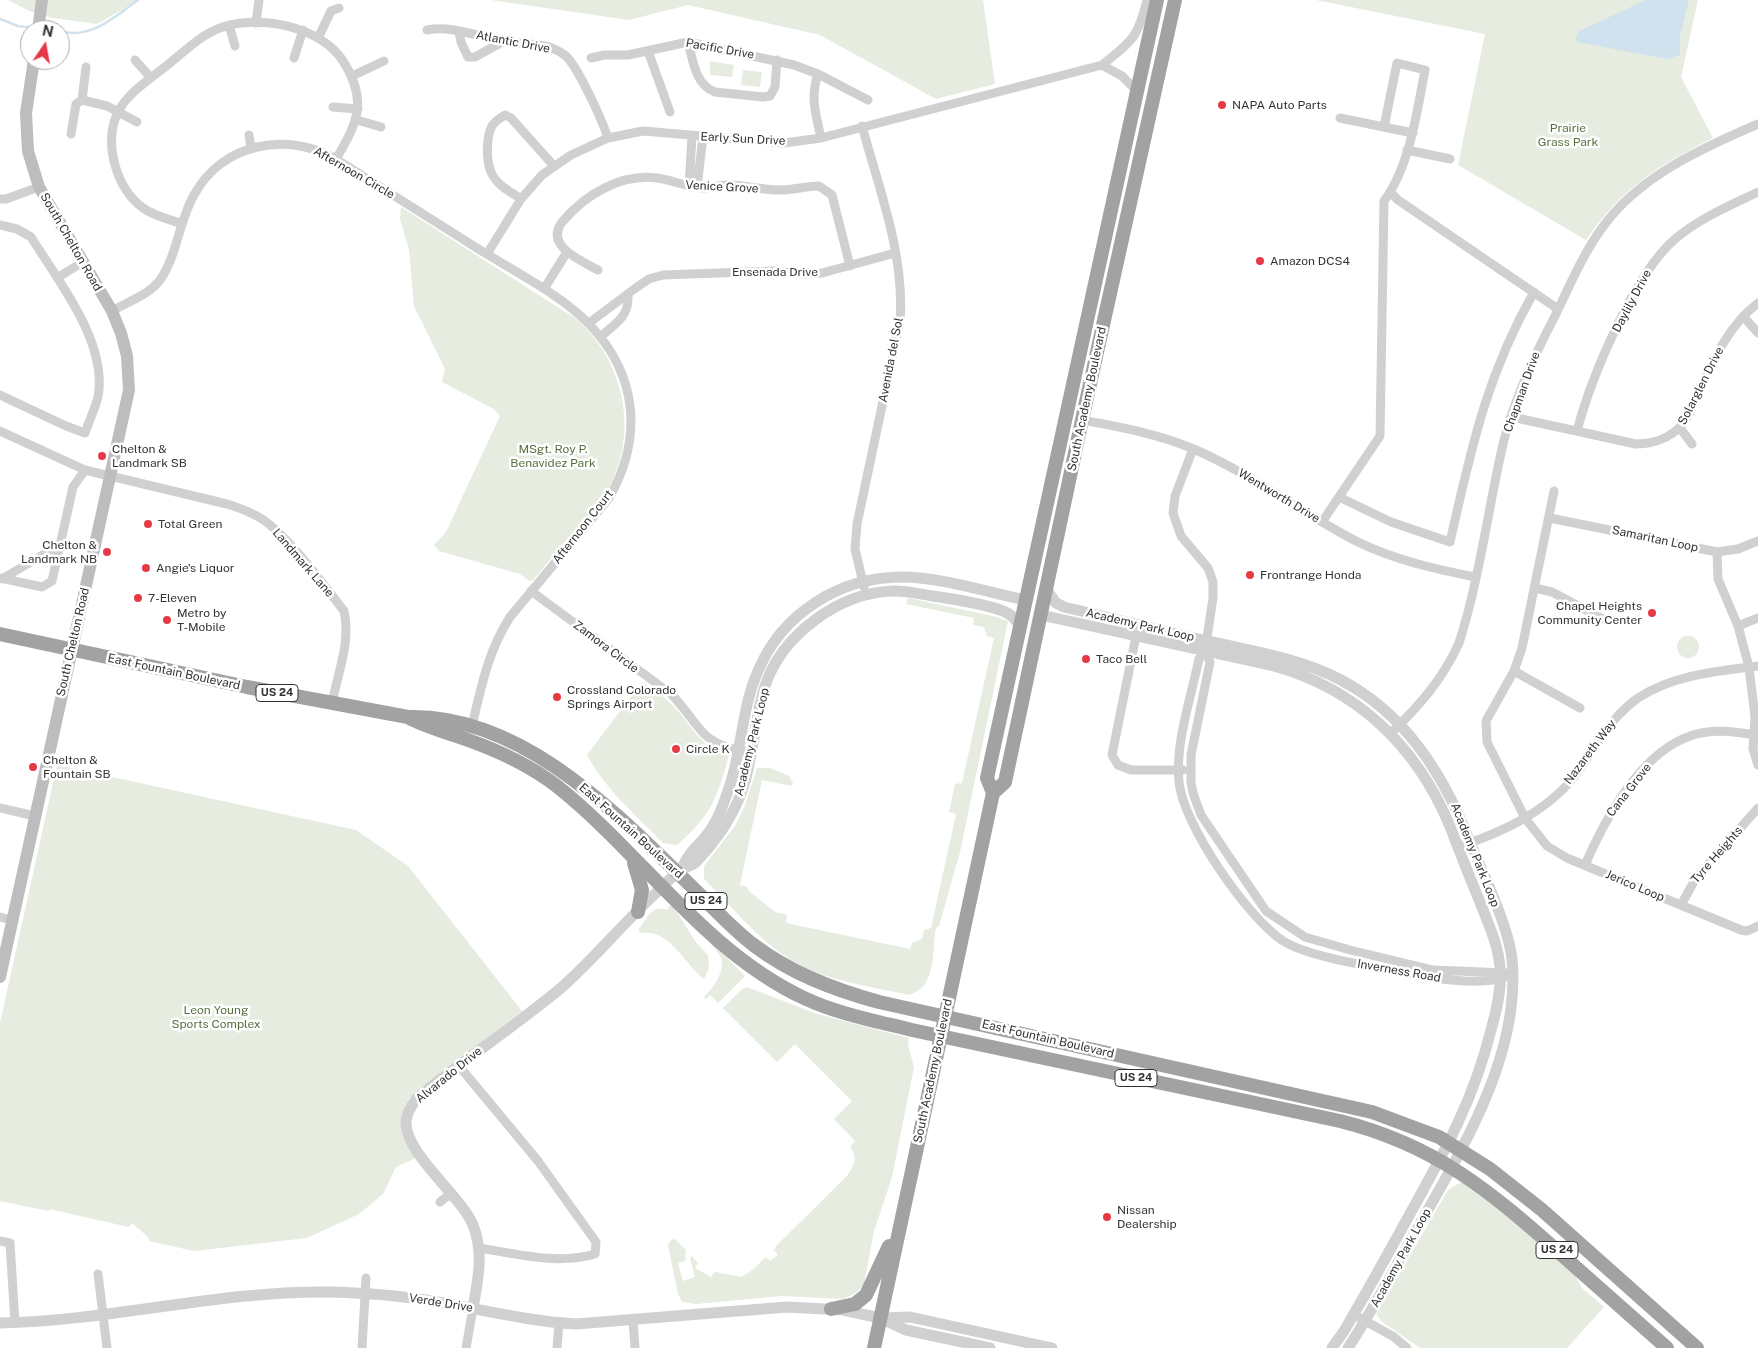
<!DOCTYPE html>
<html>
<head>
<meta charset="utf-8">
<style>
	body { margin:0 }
	#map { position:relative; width:1758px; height:1348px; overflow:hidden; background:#fff; font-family:"Public Sans",sans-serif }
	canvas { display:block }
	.north { position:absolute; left:20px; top:20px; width:50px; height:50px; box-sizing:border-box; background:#fff; border:1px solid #adadad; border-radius:50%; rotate:12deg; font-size:14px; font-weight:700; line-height:20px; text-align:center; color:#333 }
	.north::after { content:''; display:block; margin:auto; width:18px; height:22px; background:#e63946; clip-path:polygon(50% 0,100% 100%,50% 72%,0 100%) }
</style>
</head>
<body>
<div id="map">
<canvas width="1758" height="1348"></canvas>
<div class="north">N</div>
</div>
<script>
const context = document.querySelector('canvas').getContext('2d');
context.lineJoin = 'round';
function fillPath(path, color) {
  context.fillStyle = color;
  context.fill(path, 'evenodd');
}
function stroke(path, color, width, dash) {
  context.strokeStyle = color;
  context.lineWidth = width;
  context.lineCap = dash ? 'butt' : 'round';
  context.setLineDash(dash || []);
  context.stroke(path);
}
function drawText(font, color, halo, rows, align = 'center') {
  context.font = font + ' "Public Sans",sans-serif';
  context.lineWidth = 5;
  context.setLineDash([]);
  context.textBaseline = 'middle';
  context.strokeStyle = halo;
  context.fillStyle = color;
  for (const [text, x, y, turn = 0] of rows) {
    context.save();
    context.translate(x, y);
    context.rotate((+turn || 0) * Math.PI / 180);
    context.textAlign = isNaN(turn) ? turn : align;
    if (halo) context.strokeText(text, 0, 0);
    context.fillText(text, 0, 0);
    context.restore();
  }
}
fillPath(new Path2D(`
	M8 0H139L97 24 53 18 29 11Z
	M491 0H983L995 84 936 99 820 35 688 5 629 20Z
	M1316 0H1698L1681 77 1713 138C1659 165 1621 188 1586 240L1458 165 1485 34Z
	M710 61 734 65 732 77 710 75Z
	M743 70 762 72 760 87 741 85Z
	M401 207 578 320C624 364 639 429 609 488 603 500 592 511 583 521 566 540 550 560 533 580L530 581 520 574 439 551 434 545 446 532 500 416 494 409 442 382 445 369 414 306 409 250 400 219Z
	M908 598 997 617 1008 621 960 852 939 926 936 928C931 951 938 986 909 995 869 986 824 981 788 958 757 938 731 906 704 879V866L735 826 744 808 757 768H770L789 776 793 783 791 786 762 780 740 885 747 887 749 891 775 912 787 915 786 923 910 949 912 943 922 939 924 930 931 928 956 814 949 812 955 784 962 783 994 638 987 636 984 627 973 625 974 618 906 604Z
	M1677 647a11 11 0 1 1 22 0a11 11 0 1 1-22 0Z
	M642 682C652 688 662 695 670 703 692 723 696 746 729 755 717 798 712 815 677 845L663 843C637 816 605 789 587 755Z
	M57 765 356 830 408 866 522 1011 411 1096C395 1118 400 1138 416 1158L396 1167 383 1194 359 1214 307 1238 194 1251 149 1241 148 1237 132 1223 129 1227 49 1209V1211L0 1201V1023Z
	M672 905 696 942 708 955 709 968 704 979C684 964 670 929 642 933L638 930C650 916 648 906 668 910V907Z
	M711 942 745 976 718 1003 710 995 706 999 704 997C714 987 728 968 719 954 716 949 711 946 711 942Z
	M747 987 817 1014 909 1038 908 1046 914 1067 892 1177 874 1231 864 1284 857 1292 843 1299 782 1296 696 1304 682 1302 678 1294 668 1245 671 1240 675 1239 686 1250 685 1261 678 1263 683 1281 695 1277 690 1258 692 1256 698 1263 695 1268 711 1277 715 1272 741 1277 751 1271 766 1257 770 1261 778 1255 773 1249H776L775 1247 847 1176C854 1166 859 1158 850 1147L855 1141 834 1119 852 1101 795 1044 777 1062 723 1008 742 989Z
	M1463 1181 1474 1187 1574 1274 1582 1288 1604 1307 1567 1348H1420L1381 1321 1376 1314 1448 1190Z`), '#e6ecdf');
fillPath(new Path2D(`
	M1646 0H1689L1680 36V55L1667 59 1577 42 1576 38 1579 31Z`), '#cfe2ee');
stroke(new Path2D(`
	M0 19 18 26 34 28
	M42 28 58 30
	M60 31C90 40 115 17 138 0`), '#cfe2ee', 2.5);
stroke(new Path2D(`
	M256 23 259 0
	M229 25 235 46
	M427 30C451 25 480 37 503 41 518 44 534 43 549 47 555 49 561 52 566 56 579 69 602 120 608 138
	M459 32 461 42 468 57H475L504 41
	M319 36 331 11 339 8
	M688 42C693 60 695 85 715 92L763 97 770 96 775 87 777 60
	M648 51 670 112
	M294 58 303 30
	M591 58 604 55H628L688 42 794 65 818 74 868 100
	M135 60 151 78
	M1102 65 1122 76 1136 90
	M818 74C810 97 816 115 821 138
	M352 76 384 61
	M82 100 86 67
	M333 107 358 109
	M1340 118 1413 133
	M357 120 381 127
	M862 126C879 189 905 255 900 321L857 524 855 549 864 587
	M71 134 76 104 82 100 107 106 137 122
	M249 135 251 148
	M1407 150 1450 159
	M689 186 692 136
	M697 187 703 137
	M1390 192 1398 200 1558 309
	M0 199H6L39 187
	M521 199C511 192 497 185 492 174 486 163 486 140 491 128 493 122 500 118 505 115L511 118 554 166
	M182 224C169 219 154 216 143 208 116 188 103 143 118 112 128 92 153 77 170 63 186 50 201 35 220 28 258 14 321 26 343 61 368 100 358 122 336 159
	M0 225 17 229 31 237C58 281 108 342 98 397 95 409 89 421 85 433L66 426 0 395
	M487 254 521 199 542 175 571 155 608 138 643 131 784 143 821 138 1102 65C1132 41 1138 38 1147 0
	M598 270C580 260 543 245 563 221 585 195 621 173 657 178 673 180 688 188 705 188 713 188 720 184 728 185 745 185 763 190 781 190 794 190 806 186 819 186L832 195 850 266
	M57 278 83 262
	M544 289 567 252
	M112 311C127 302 149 295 160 280 177 256 179 221 194 195 222 143 287 131 336 159 384 189 432 220 480 250 514 271 563 296 590 325 638 376 643 438 609 498L510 617C488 651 481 688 472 726
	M1743 316 1758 333
	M589 323 637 287 649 279 663 275 773 271 804 274 822 273 895 253
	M600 337C615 324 629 317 628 296
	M1512 417 1636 444C1658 444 1677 435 1688 416 1708 376 1721 331 1758 303
	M1082 420C1120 427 1159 434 1196 450 1253 475 1303 514 1358 542 1395 560 1435 569 1475 577
	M1680 428 1692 444
	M0 431 85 470 227 504C240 508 251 512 262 519 289 537 324 585 344 611 351 641 338 673 332 703
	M1577 431C1591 378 1634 274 1675 239 1700 218 1729 206 1758 192
	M1193 449 1175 496 1173 513 1181 536 1208 568 1213 582V598L1205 651 1199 659C1191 697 1175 744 1179 782 1183 825 1248 918 1283 941 1307 956 1360 964 1389 970 1416 975 1480 988 1505 977
	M1554 491 1522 648 1514 671 1486 721 1487 742 1525 818 1547 846 1567 858 1741 930 1747 931 1758 926
	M1339 497 1391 522 1450 542C1471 450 1486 376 1534 292
	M1550 518 1717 552 1738 549 1758 541
	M1322 522 1380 436 1384 201C1410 166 1417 111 1425 70L1397 63 1384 127
	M1717 552 1718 579 1738 626 1749 667 1755 717 1753 749 1758 765
	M0 578 42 587 52 581 73 487 85 470
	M2 579 61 544
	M1535 588 1552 592 1603 619
	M531 591 671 694C700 723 697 743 743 751
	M1738 626 1758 618
	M1136 636 1112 755 1118 765 1131 770H1183
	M1205 651 1210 662 1191 755V782L1193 793 1201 815 1266 911 1305 937 1350 950 1433 970 1506 973
	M1514 671 1580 708
	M1391 733C1419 706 1443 679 1459 643 1480 578 1488 507 1504 440 1515 396 1535 354 1556 314 1570 285 1583 254 1602 228 1638 177 1702 148 1758 124
	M0 808 35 816
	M1458 847C1500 833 1545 813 1574 777 1595 750 1608 719 1638 698 1673 675 1717 671 1758 666
	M1585 865C1605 819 1639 754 1690 736 1712 728 1736 731 1758 736
	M1681 905 1696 878 1758 808
	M0 917 12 920
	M459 1066 538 1161 596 1242 595 1254C558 1265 517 1254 479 1248
	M440 1202 450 1194
	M0 1241 10 1243 15 1323
	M98 1274 107 1348
	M1353 1314 1394 1337 1407 1348
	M633 1321 635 1348
	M362 1348 366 1278
	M466 1348 473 1308
	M557 1348 559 1323`), '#d0d0d0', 9);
stroke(new Path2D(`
	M1046 589 1056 603 1064 607C1112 618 1160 631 1208 641 1252 651 1298 658 1339 679 1403 712 1441 770 1467 835 1481 869 1508 924 1512 959 1521 1053 1464 1146 1420 1224 1396 1266 1374 1308 1348 1348
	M1041 615 1274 666C1357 689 1416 746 1449 824 1459 850 1469 876 1480 902 1488 923 1498 944 1500 967 1502 988 1497 1009 1491 1030 1474 1099 1445 1151 1411 1212 1389 1252 1367 1292 1344 1331L1332 1348
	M682 869C687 854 696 848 706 836 718 821 724 803 730 785 742 748 742 707 758 671 782 613 840 577 902 577 939 577 987 592 1025 600
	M473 1308C478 1280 484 1253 473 1225 461 1196 406 1154 406 1123 406 1114 411 1106 416 1099 463 1060 514 1027 561 988 595 958 623 923 656 893 664 885 673 875 682 869 687 866 693 866 697 861 717 839 733 817 743 788 754 755 754 719 765 686 782 635 839 592 894 591 907 591 920 594 933 596 951 599 995 605 1009 614 1014 617 1017 622 1020 627
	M884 1318 910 1317 1052 1348
	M0 1323C111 1321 221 1290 332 1292 363 1293 395 1295 426 1300 476 1308 525 1321 576 1324L787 1307 843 1310 880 1318 906 1330 990 1348`), '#d0d0d0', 11);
stroke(new Path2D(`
	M38 30 42 0
	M0 977 129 390 127 356 121 333 112 311 39 187 28 151 26 113 34 60`), '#bdbdbd', 12);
stroke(new Path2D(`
	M0 634 247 687 408 717C522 714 616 813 692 887 713 907 732 929 755 946 792 974 835 990 879 1002L1372 1112 1439 1137 1490 1169 1542 1210 1697 1348
	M411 719C430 728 448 733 468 740 499 751 531 766 558 787 642 854 704 951 804 998 838 1014 876 1021 912 1030L1340 1121C1436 1145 1490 1191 1562 1255 1597 1286 1632 1317 1667 1348
	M993 793 1005 782 1082 420 1175 0
	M634 863 642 890 638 912
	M831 1309 855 1304 866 1295 889 1246
	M874 1348 993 793 987 778 1157 0`), '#a2a2a2', 14);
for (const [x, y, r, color] of [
	[1222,105,5,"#e63946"],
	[1260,261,5,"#e63946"],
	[102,456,5,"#e63946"],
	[148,524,5,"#e63946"],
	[107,552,5,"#e63946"],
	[146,568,5,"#e63946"],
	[1250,575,5,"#e63946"],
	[138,598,5,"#e63946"],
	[1652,613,5,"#e63946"],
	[167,620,5,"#e63946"],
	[1086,659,5,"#e63946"],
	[557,697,5,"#e63946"],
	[676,749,5,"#e63946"],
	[33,767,5,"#e63946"],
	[1107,1217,5,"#e63946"]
]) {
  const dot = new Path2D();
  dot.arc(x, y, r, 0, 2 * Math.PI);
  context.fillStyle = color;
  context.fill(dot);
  stroke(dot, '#fff', 2);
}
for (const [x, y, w] of [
	[277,693,42],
	[706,901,42],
	[1136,1078,42],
	[1557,1250,42]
]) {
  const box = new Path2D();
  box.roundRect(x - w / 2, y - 8.5, w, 17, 4);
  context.fillStyle = '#fff';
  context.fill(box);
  stroke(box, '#333', 1);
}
drawText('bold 11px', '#333', null, [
	["US 24",277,693],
	["US 24",706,901],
	["US 24",1136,1078],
	["US 24",1557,1250]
]);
drawText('12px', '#333', '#fff', [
	["Atlantic Drive",513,42,11],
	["Pacific Drive",720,49,10],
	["Early Sun Drive",743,139,3],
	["Afternoon Circle",354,173,30],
	["Venice Grove",722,187,3],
	["South Chelton Road",71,242,60],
	["Ensenada Drive",775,272],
	["Daylily Drive",1632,301,-62],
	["Avenida del Sol",891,360,-79],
	["Solarglen Drive",1701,386,-63],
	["Chapman Drive",1522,392,-70],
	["South Academy Boulevard",1087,399,-78],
	["Wentworth Drive",1279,496,31],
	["Afternoon Court",583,527,-52],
	["Samaritan Loop",1655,539,12],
	["Landmark Lane",303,563,49],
	["Academy Park Loop",1140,625,13],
	["South Chelton Road",73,642,-77],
	["Zamora Circle",606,647,37],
	["East Fountain Boulevard",174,672,12],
	["Academy Park Loop",752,742,-76],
	["Nazareth Way",1590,752,-53],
	["Cana Grove",1629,790,-52],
	["East Fountain Boulevard",631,831,42],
	["Academy Park Loop",1475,855,68],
	["Tyre Heights",1717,855,-49],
	["Jerico Loop",1635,886,23],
	["Inverness Road",1399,971,10],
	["East Fountain Boulevard",1048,1039,13],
	["South Academy Boulevard",933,1071,-78],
	["Alvarado Drive",449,1075,-39],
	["Academy Park Loop",1401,1258,-61],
	["Verde Drive",441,1303,9]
]);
drawText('12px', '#333', '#fff', [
	["NAPA Auto Parts",1232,105],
	["Amazon DCS4",1270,261],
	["Chelton &",112,449],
	["Landmark SB",112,463],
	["Total Green",158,524],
	["Chelton &",97,545,"right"],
	["Landmark NB",97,559,"right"],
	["Angie's Liquor",156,568],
	["Frontrange Honda",1260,575],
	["7-Eleven",148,598],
	["Chapel Heights",1642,606,"right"],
	["Community Center",1642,620,"right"],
	["Metro by",177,613],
	["T-Mobile",177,627],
	["Taco Bell",1096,659],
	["Crossland Colorado",567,690],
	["Springs Airport",567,704],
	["Circle K",686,749],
	["Chelton &",43,760],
	["Fountain SB",43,774],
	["Nissan",1117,1210],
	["Dealership",1117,1224]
], 'left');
drawText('12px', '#56703f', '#fff', [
	["Prairie",1568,128],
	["Grass Park",1568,142],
	["MSgt. Roy P.",553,449],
	["Benavidez Park",553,463],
	["Leon Young",216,1010],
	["Sports Complex",216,1024]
]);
</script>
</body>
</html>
